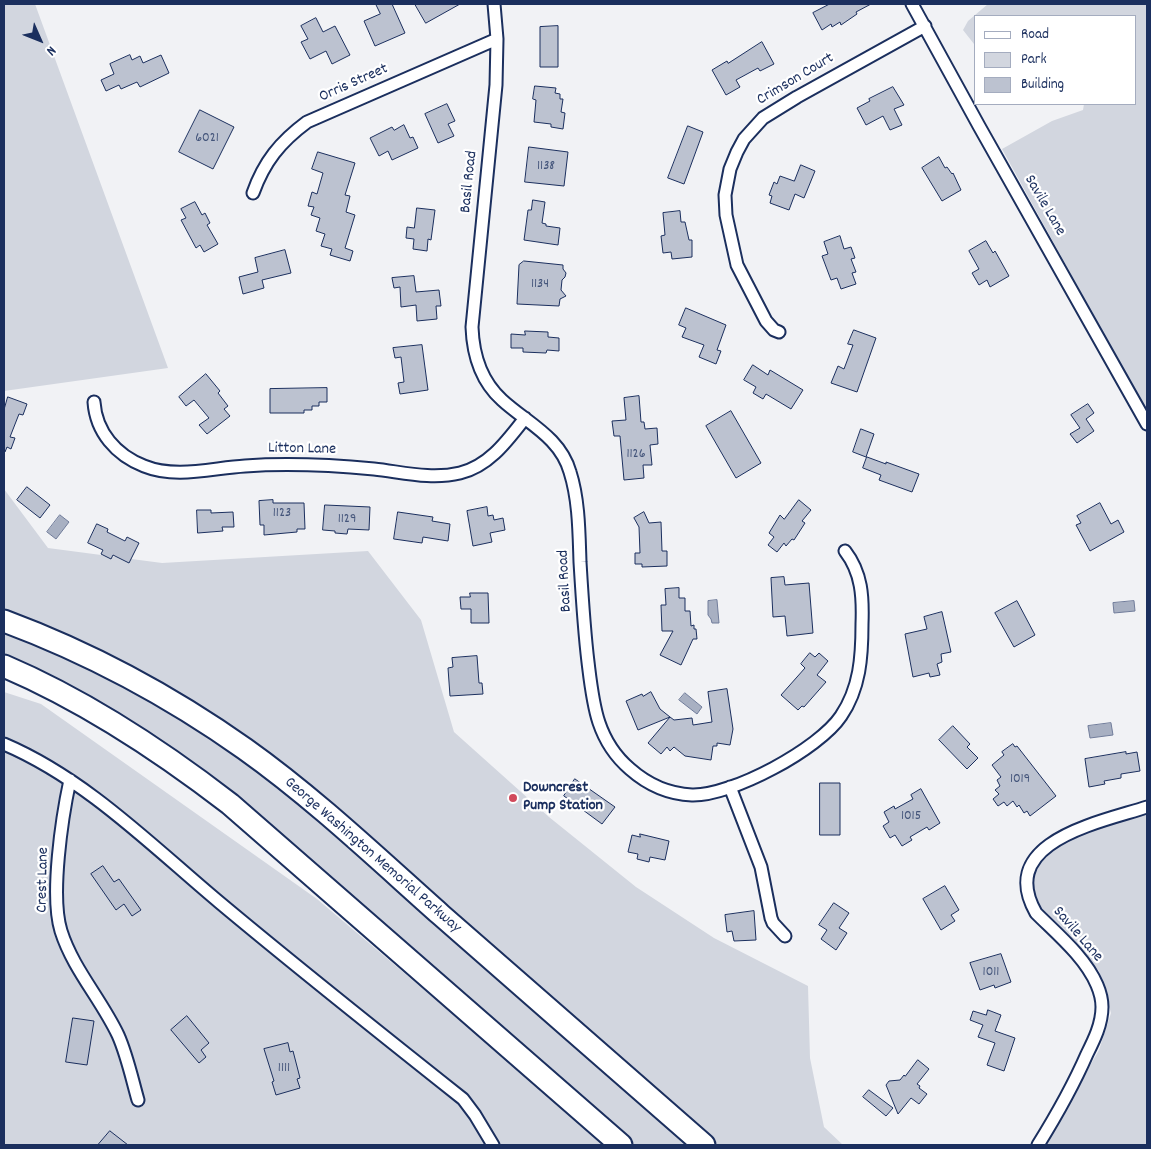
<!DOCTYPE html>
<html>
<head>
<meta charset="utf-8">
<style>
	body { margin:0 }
	#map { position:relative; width:1151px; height:1149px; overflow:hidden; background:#f1f2f5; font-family:Dekko,sans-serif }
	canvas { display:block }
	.frame { position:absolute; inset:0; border:5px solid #1b2f5e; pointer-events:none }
	.legend { position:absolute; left:974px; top:15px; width:162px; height:90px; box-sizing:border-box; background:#fff; border:1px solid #a4acbf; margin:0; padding:6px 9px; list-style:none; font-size:15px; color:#1b2f5e }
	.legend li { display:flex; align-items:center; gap:10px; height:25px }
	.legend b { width:25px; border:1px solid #a4acbf }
	.north { position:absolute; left:15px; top:15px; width:50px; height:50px; -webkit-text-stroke:4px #fff; paint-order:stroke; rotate:134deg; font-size:14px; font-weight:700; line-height:20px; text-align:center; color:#1b2f5e }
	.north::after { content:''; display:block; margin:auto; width:18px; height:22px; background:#1b2f5e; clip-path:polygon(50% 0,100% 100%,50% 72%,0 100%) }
</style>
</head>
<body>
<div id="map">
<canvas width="1151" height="1149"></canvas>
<div class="frame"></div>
<ul class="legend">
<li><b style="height:6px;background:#fff"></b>Road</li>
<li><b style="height:14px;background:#d2d6df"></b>Park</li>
<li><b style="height:14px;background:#bcc2d0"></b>Building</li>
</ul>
<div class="north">N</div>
</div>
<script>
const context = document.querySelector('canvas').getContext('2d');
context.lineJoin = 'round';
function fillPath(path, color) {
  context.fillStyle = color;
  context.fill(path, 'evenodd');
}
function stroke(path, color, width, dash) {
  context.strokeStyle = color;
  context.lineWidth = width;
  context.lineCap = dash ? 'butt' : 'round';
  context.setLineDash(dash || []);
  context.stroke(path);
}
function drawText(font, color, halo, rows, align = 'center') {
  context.font = font + ' Dekko,sans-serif';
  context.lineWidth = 4.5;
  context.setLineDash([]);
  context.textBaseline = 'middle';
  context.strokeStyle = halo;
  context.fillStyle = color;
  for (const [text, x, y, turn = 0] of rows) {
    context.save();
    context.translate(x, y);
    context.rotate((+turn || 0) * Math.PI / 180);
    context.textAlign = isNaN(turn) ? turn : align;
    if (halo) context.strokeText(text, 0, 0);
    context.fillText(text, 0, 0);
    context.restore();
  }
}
fillPath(new Path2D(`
	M4 4H35L168 368 4 391Z
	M988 4H1147V412L1002 149 1052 121 1083 110 1084 104H1135V16H975L974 44 963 30 968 21Z
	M4 489 48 548 162 563 368 551 421 620 454 732 549 817 636 887 714 938 808 986 810 1058 824 1127 843 1145H714L314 793 4 615Z
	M4 626 57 648 227 743 323 820 696 1145H633L247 809 4 659Z
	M4 692 41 704 317 899 607 1145H4Z
	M1147 813V1145H1044L1099 1050 1111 1013 1099 971 1037 903 1034 894V873L1052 848 1070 838Z`), '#d2d6df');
const water = new Path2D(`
	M60 515 69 522 56 539 47 532Z
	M717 600 719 623H712L711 619 708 615V601Z
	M1134 601 1135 611 1114 613 1113 603Z
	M685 693 702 707 697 714 679 700Z
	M1111 723 1113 735 1090 738 1088 726Z`);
fillPath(water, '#a8b0c2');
stroke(water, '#707c9a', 1);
const building = new Path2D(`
	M376 4H392L405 33 375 46 364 21 380 14Z
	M415 4H460L426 23Z
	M830 4H871L856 12 857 14 841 25 840 22 832 27 831 24 822 30 813 13Z
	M316 18 323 32 335 26 350 55 332 64 326 51 310 59 301 42 308 39 301 26Z
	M558 26V67H540V27Z
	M762 42 774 64 760 71 758 68 736 80 740 87 726 95 712 70 727 61 728 63Z
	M130 55 132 60 140 56 143 63 161 55 169 73 140 87 137 82 121 89 119 85 106 91 101 80 114 74 110 64Z
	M535 86 556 88 555 93 560 94V99H563L561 112 565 113 563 129 551 127V124L534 122 536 100 533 99Z
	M893 87 904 105 894 109 902 125 890 130 883 116 866 125 857 108 870 101 869 99Z
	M447 104 455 121 448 124 454 136 438 143 425 114Z
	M200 110 234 127 213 169 179 152Z
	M404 125 410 138 413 137 418 148 392 160 388 151 379 156 370 138 392 127 394 130Z
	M688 126 703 132 684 184 668 178Z
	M529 147 568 152 564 186 525 182Z
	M318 152 355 163 345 195 350 196 346 212 355 215 345 248 353 251 350 261 330 255 332 249 321 246 325 234 316 231 320 218 311 215 314 207 308 206 312 192 317 194 323 173 312 169Z
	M939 157 945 168 947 167 952 174 953 173 961 190 942 201 922 168Z
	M801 165 815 171 804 198 795 194 789 210 770 203 772 196 769 195 774 182 777 184 780 176 794 181Z
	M533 200 545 202 542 223 546 224V226L560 228 558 245 524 240 528 210H531Z
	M195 202 202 215 205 213 210 223 207 225 218 244 204 252 200 245 196 248 181 220 186 218 181 209Z
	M417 208 435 210 431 240 428 239 427 251 413 249 414 239 406 238 407 227 414 228Z
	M680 211 681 222H685L689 240H692V257L672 259 671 252 663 253 661 236 665 235 663 213Z
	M840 236 844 249 851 247 855 258 851 259 856 272 852 273 856 284 841 289 837 278 831 280 822 256 828 254 824 242Z
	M986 241 993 253 995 251 1009 276 990 287 987 280 979 285 972 273 979 269 969 251Z
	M285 250 291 273 262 280 264 288 243 294 239 277 258 272 255 258Z
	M524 261 563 265V269L566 273 565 277 562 280 561 290 566 296 560 299 559 306 517 304 519 265Z
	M414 276 416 292 439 290 441 306H436L437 319 417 321 416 305 401 307 400 287 394 288 392 278Z
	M686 308 726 325 717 350 721 351 716 364 699 357 704 345 682 337 686 328 679 325Z
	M854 330 876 338 857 392 831 383 838 366 844 369 853 345 848 344Z
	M525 331 548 332V337L559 338V351L547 350 546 353 523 352V348H511V334L525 335Z
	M422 345 428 390 400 394 398 383 404 382 401 357 395 358 393 348Z
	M753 365 768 375 770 370 803 390 791 409 766 394 763 399 753 393 756 387 744 380Z
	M206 374 220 391 218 393 228 406 224 409 230 416 207 434 199 425 209 418 194 400 186 406 179 397Z
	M327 388V402H319V406H312V410H304V413H270V389Z
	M639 396 641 422H644L645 429 657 428 658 444 650 445 652 465H643L644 478 624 480 620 436H614L612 421 626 420 624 398Z
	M8 397 27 404 23 415 19 414 10 437 15 438 11 449 7 447 5 452H4V410Z
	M1088 404 1094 413 1086 419 1094 431 1077 443 1070 434 1080 428 1071 415Z
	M731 411 761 463 736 478 706 426Z
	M861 429 874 434 866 457 853 452Z
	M867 457 886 464V462L919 474 912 492 879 480 881 475 863 468Z
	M27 487 50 505 40 518 17 500Z
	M273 500V503H304L305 529H297V532L264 535V525H260L259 501Z
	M799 500 811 510 802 521 805 523 794 540 792 539 786 546 784 543 777 552 768 545 774 537 769 533 780 515 784 519Z
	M1100 503 1111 524 1118 520 1124 532 1090 551 1076 525 1081 523 1077 516Z
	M325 505 370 507 369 530 348 529 347 534 335 533V531L323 530Z
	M487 507 488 516 493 515 494 520 503 518 505 530 490 533 492 542 473 546 467 511Z
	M197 510H211V513L233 512 234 527H222L223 531 198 533Z
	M398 512 433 517 432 521 450 524 448 541 423 537 422 543 394 539Z
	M644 512 649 523 661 522 662 551H667V566L642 567V564H635V553H640L639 527 634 518Z
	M97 524 108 529 107 532 125 541 127 537 139 543 129 563 113 555 111 559 101 554 103 550 88 543Z
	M784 577 785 585 809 583 813 633 787 636 785 616 773 617 771 578Z
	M679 588V598H685V611H690L691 626 694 625V629H696L697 639H693L681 665 660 655 673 631H662L661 605H666L665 589Z
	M470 593H488L489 623H471V609H461L460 597H470Z
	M1017 601 1035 635 1014 647 995 613Z
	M942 612 951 652 941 654 942 662 937 664 940 675 930 677 929 673 913 677 905 634 927 629 924 617Z
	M810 653 815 657 819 653 828 661 817 675 826 682 804 707 802 706 798 710 781 695 805 668 801 664Z
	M477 656 479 683H482L483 694 450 696 448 668 453 667 452 658Z
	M727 689 733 729 730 745 717 743V746H713L711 760 685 756 674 747 670 751 667 747 661 754 648 743 670 717 674 720 692 718 693 725 712 722 708 692Z
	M651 692 660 709 670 717 638 730 626 701 642 694 643 696Z
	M953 726 970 744 967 747 978 758 967 769 939 740Z
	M1013 744 1015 747 1017 746 1056 796 1030 816 1027 811 1024 813 1019 805 1017 807 1013 801 1007 806 1004 802 998 806 993 799 999 794 995 790 1000 786 997 780 1001 777 992 765 1004 755 1002 752Z
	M1126 752V754L1137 752 1140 771 1121 774V778L1104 781 1105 784 1089 787 1085 759Z
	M575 779 615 807 602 824 564 796Z
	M820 783H840V835H820Z
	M921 789 940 823 929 830 927 827 910 837 912 840 902 846 895 835 890 838 883 826 889 822 884 812 894 806 895 809 913 799 911 795Z
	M640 834 669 841 665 860 650 857 649 862 637 859 638 854 628 852 632 835 640 837Z
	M103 866 114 882 119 879 141 910 132 916 124 904 116 910 91 874Z
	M945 886 959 910 951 915 955 921 941 930 923 899Z
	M834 903 849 913 839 928 847 933 836 950 821 939 827 930 819 925Z
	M754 911 756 940 734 941 732 931 727 932 725 915Z
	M1001 954 1011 982 995 988 994 985 980 990 970 963Z
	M988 1010 1001 1015 995 1031 1015 1038 1004 1071 987 1065 995 1043 978 1037 983 1025 970 1020 973 1011 986 1015Z
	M187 1016 209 1043 201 1050 206 1057 199 1063 171 1030Z
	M73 1018 94 1021 87 1065 66 1062Z
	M288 1043 290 1052 293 1051 300 1078 297 1079 300 1088 276 1095 272 1082 274 1081 264 1049Z
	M918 1060 929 1069 917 1084 920 1086 919 1088 927 1094 919 1104 911 1098 898 1114 886 1085 889 1081 900 1080 904 1075 905 1076Z
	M869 1090 893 1108 886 1116 863 1097Z
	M110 1131 128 1145H98Z`);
fillPath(building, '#bcc2d0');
stroke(building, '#1b2f5e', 1);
const minor = new Path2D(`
	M494 4 497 39 496 85 472 327C473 355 481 381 502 400 527 423 560 437 570 472 579 500 579 533 580 562 582 595 584 629 588 662 593 703 596 740 630 769 647 784 669 794 692 795 732 796 819 749 841 716 860 688 862 657 862 624 863 597 862 573 845 551
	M912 4 979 126 1147 424
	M253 193C264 162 280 142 307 122L497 39
	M779 332 774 330 766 321 737 265 726 215 725 195 730 169 737 152 744 139 763 118 797 97 925 26
	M94 402C96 432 116 455 144 466 176 479 212 468 245 466 288 463 331 465 374 469 402 472 431 480 460 473 489 466 507 441 525 418
	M4 744C86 779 151 845 219 902 299 969 381 1034 463 1099L475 1115 493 1145
	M70 780C62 817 50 896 61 931 73 969 101 999 118 1035 127 1055 132 1079 138 1100
	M730 787 761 867 771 918 773 923 785 936
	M1038 1145C1056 1116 1073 1086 1087 1054 1094 1040 1102 1024 1102 1007 1102 1000 1100 992 1097 985 1085 957 1057 934 1036 913 995 841 1102 822 1147 807`);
const motorway = new Path2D(`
	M4 621C90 653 170 696 245 749 314 798 378 859 441 915 529 992 616 1068 704 1145
	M4 666C86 701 160 750 230 804L621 1145`);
stroke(minor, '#1b2f5e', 15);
stroke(motorway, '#1b2f5e', 25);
stroke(minor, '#fff', 11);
stroke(motorway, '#fff', 21);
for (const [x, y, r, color] of [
	[513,798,5,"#d1495b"]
]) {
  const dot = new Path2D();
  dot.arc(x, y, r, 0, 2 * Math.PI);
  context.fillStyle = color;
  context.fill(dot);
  stroke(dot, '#fff', 2);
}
drawText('14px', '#43547a', null, [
	["6021",207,139],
	["1138",546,167],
	["1134",540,285],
	["1126",636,455],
	["1123",282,514],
	["1129",347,520],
	["1019",1020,780],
	["1015",911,817],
	["1011",991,973],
	["1111",284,1069]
]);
drawText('16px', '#1b2f5e', '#fff', [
	["Crimson Court",796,80,-31],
	["Orris Street",354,84,-24],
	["Basil Road",470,182,-84],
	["Savile Lane",1044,206,60],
	["Litton Lane",302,450,1],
	["Basil Road",566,581,-93],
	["George Washington Memorial Parkway",372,856,41],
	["Crest Lane",44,880,-89],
	["Savile Lane",1077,935,49]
]);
drawText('bold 16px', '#1b2f5e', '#fff', [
	["Downcrest",523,789],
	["Pump Station",523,807]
], 'left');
</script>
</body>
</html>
